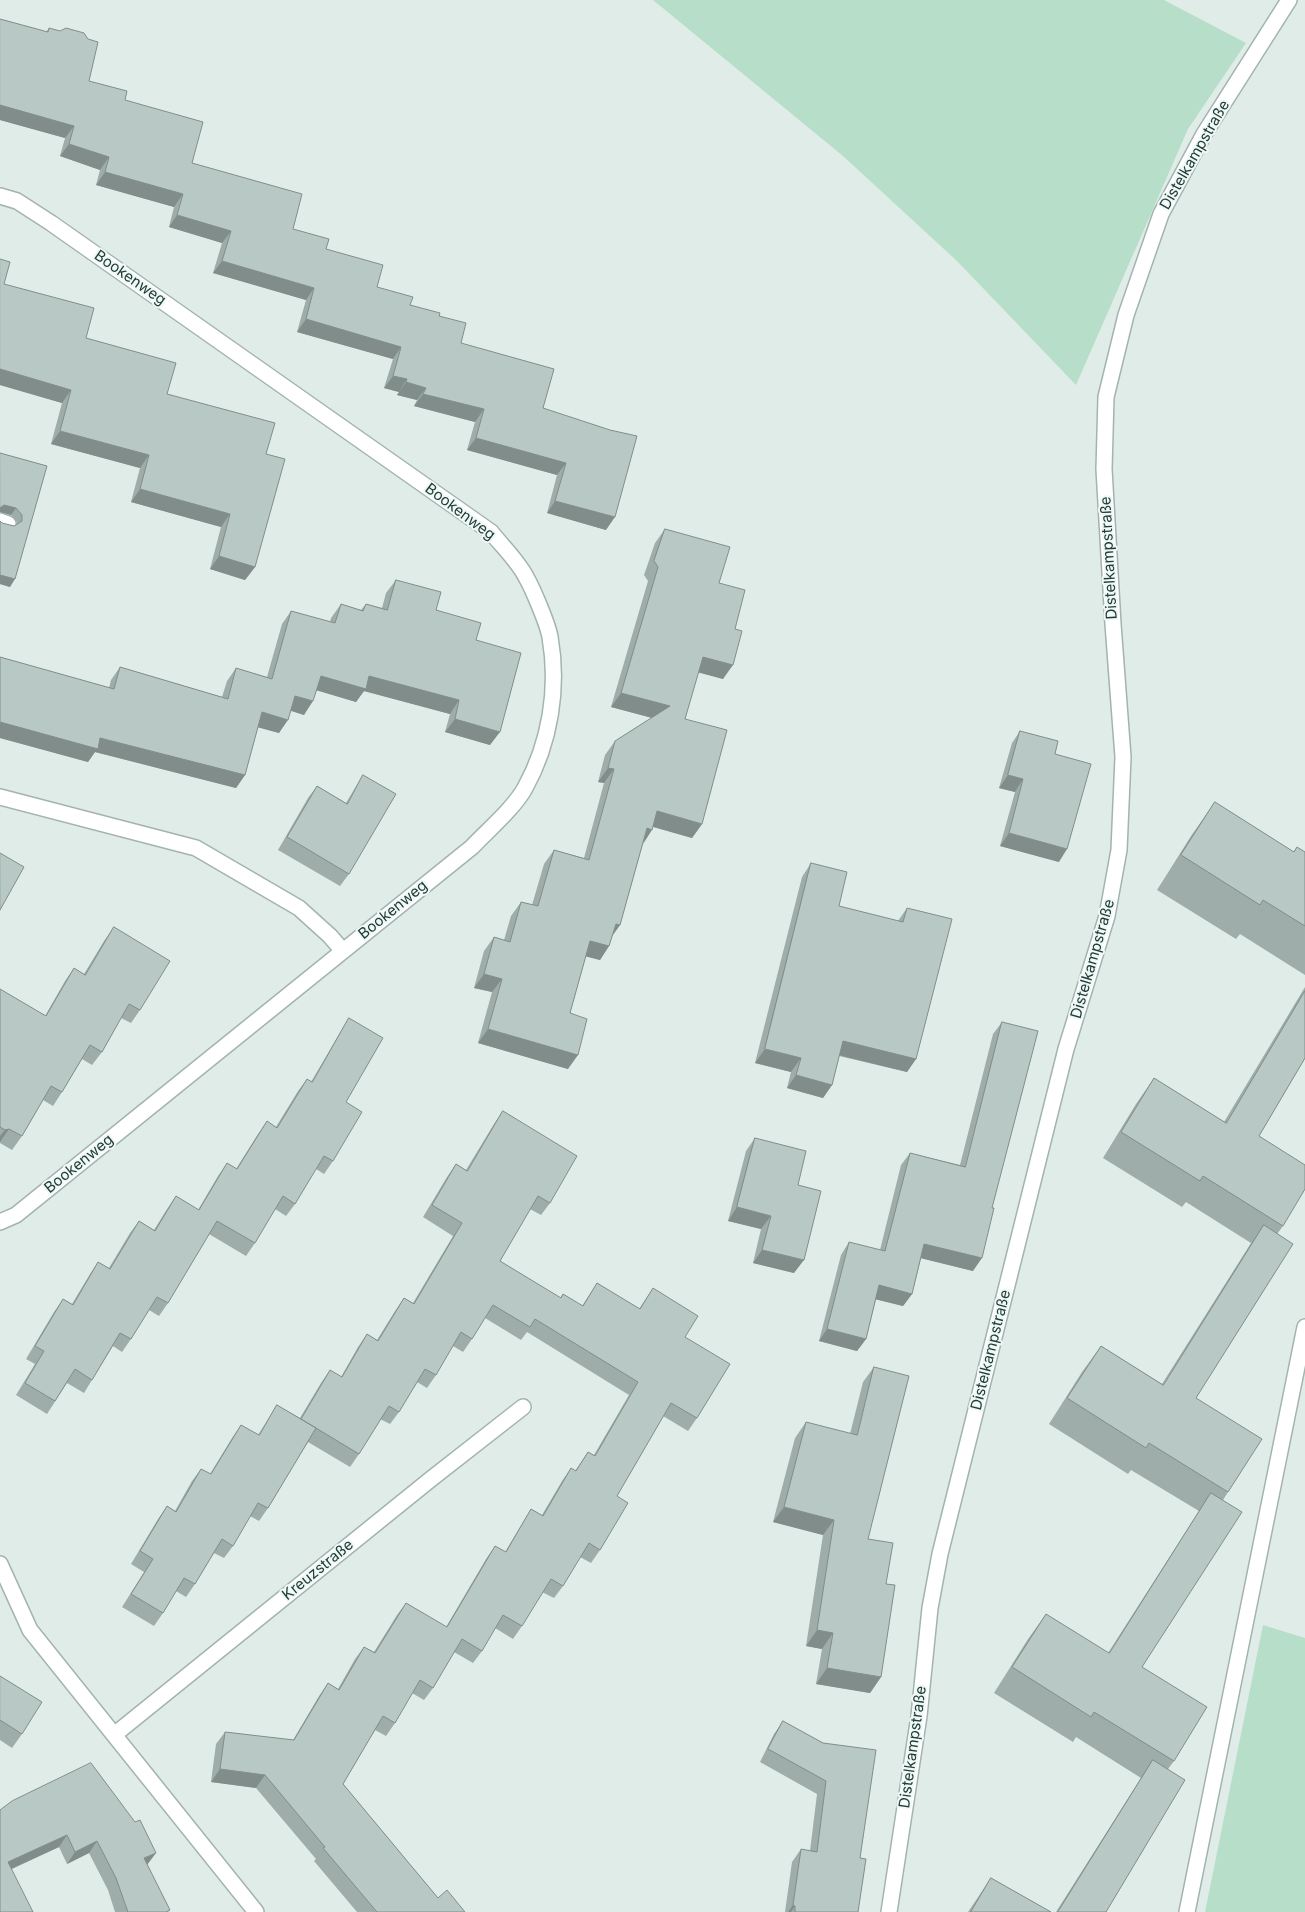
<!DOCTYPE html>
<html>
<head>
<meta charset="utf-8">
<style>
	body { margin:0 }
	canvas { display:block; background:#e0ece8 }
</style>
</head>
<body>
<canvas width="1305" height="1912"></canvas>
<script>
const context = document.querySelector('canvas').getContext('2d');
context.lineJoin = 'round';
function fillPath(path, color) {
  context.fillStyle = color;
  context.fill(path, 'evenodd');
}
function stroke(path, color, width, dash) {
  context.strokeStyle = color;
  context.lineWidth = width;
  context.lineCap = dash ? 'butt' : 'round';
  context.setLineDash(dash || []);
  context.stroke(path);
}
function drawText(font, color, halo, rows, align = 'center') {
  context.font = font + ' Inter,sans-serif';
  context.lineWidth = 4;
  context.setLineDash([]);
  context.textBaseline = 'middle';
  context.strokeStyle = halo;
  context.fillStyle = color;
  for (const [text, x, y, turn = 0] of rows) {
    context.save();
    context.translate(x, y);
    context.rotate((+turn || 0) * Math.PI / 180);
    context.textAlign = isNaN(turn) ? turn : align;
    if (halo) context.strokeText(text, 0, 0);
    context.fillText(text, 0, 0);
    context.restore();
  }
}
fillPath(new Path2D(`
	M653 0H1164L1246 43 1188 129 1076 385 957 261 843 156Z
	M1263 1625 1305 1638V1912H1205Z`), '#b7dec8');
const service = new Path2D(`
	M0 521 8 524`);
const minor = new Path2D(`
	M0 196 17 201 51 223 491 532C502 546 518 561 526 577 533 589 548 625 550 637 559 688 550 743 525 788 514 808 488 830 472 847L16 1215 0 1222
	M0 797 196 848 299 908 330 936 343 951
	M0 1564 30 1630 256 1912
	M114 1735 431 1479 523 1407
	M889 1912 919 1716 930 1608 940 1554 1066 1049 1107 916 1119 850 1123 757 1113 624 1104 469 1106 397 1126 315 1161 214 1204 134 1289 0
	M1187 1912 1305 1327`);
stroke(service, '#a3b4b0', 18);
stroke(minor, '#a3b4b0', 18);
stroke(service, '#fff', 15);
stroke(minor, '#fff', 15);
fillPath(new Path2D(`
	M0 19 46 32 49 28 89 81 125 100 192 163 293 229 326 249 377 287 410 305 439 316 461 343 543 408 606 530 547 513 557 475 467 450 475 422 414 406 417 400 397 395 399 392 384 388 393 359 297 332 306 300 213 273 222 243 169 227 174 207 96 185 100 170 60 156 65 138 0 120Z
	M0 259 4 284 167 394 266 454 255 567 245 580 210 569 221 527 131 502 140 468 51 444 62 403 0 385Z
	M0 453 47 466 10 587 0 584V521L2 523 14 526 17 524V522L11 515 0 512Z
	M665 529 719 583 735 629 723 679 698 672 685 719 702 824 692 838 653 827 643 843 620 925 612 936 609 946 600 960 586 956 570 1013 568 1069 478 1043 492 992 474 988 484 951 494 937 504 940 511 916 521 902 532 905 544 864 554 850 584 858 604 783 598 782 605 755 615 741 652 718 611 707 648 581 644 575 655 543Z
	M396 580 476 640 490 745 445 732 450 714 364 691 356 702 317 690 304 715 291 711 279 733 258 727 245 775 236 788 95 752 88 762 0 738V657L109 688 111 680 120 667 222 697 227 681 236 668 267 677 282 624 291 611 330 622 331 618 341 604 361 610 366 604 382 608 386 593Z
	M1020 731 1055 754 1059 862 1000 846 1015 792 999 788 1012 743Z
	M363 775 349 874 340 886 278 850 308 798 317 786 346 803 355 788Z
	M1215 802 1293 852 1297 847 1305 852V975L1240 934 1236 939 1157 890 1191 836Z
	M811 863 839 906 898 921 907 908 916 1059 907 1072 839 1056 832 1085 823 1098 787 1088 791 1072 755 1063 802 877Z
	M114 927 140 1010 131 1023 121 1018 102 1052 92 1065 82 1059 62 1092 53 1106 43 1100 22 1136 12 1150 0 1143V989L45 1016 65 981 74 968 84 974 104 941Z
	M1305 987V1058L1259 1136 1283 1226 1277 1234 1196 1398 1228 1492 1223 1500 1142 1667 1174 1761 1168 1769 1106 1912H1056L1141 1778 1076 1737 1073 1742 994 1693 1028 1639 1046 1614 1108 1653 1199 1511 1131 1470 1128 1474 1049 1424 1082 1372 1101 1346 1162 1384 1251 1243 1186 1202 1182 1207 1103 1158 1136 1104 1154 1078 1224 1122Z
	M349 1018 346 1102 333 1161 324 1174 316 1169 295 1204 286 1216 275 1209 255 1243 246 1256 209 1234 168 1303 159 1316 149 1310 131 1339 122 1352 113 1346 92 1380 84 1393 67 1383 47 1414 16 1395 35 1364 26 1359 54 1312 63 1299 72 1304 90 1274 98 1262 109 1268 130 1233 139 1221 154 1230 167 1209 176 1196 198 1210 218 1176 227 1163 236 1169 258 1134 267 1121 276 1127 298 1091 307 1079 311 1082 341 1031Z
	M1002 1022 973 1271 921 1258 912 1294 903 1306 876 1299 866 1339 857 1351 819 1341 841 1255 849 1242 880 1250 901 1165 910 1153 960 1165 993 1034Z
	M503 1111 550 1203 541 1215 530 1209 500 1261 560 1298 563 1294 582 1306 597 1283 639 1309 653 1288 685 1337 697 1418 688 1431 663 1416 617 1496 600 1550 591 1563 580 1557 563 1586 554 1598 542 1592 522 1626 513 1639 495 1628 482 1651 473 1663 454 1652 433 1688 424 1700 412 1693 395 1723 386 1736 375 1730 343 1784 438 1898 465 1912H357L314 1861 316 1859 256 1788 211 1782 216 1744 225 1732 293 1740 319 1696 328 1683 338 1689 355 1659 364 1647 374 1652 397 1615 406 1603 446 1627 486 1559 495 1546 505 1552 523 1522 531 1509 542 1515 562 1481 571 1468 575 1471 588 1452 594 1455 629 1395 527 1332 521 1340 485 1318 472 1339 463 1352 453 1346 436 1375 427 1388 417 1382 399 1412 390 1424 380 1419 359 1454 350 1467 308 1442 268 1508 259 1521 250 1516 233 1546 224 1558 214 1553 195 1584 186 1597 176 1591 163 1613 154 1626 122 1607 144 1572 131 1564 158 1519 167 1506 175 1511 192 1481 201 1469 210 1474 232 1438 241 1425 258 1435 277 1405 300 1418 321 1383 330 1370 341 1377 358 1347 367 1334 377 1340 395 1311 404 1298 413 1303 453 1236 423 1217 447 1177 456 1164 466 1170 494 1124Z
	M755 1138 798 1185 794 1273 753 1263 761 1229 728 1221 746 1151Z
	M874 1367 868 1539 886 1584 881 1677 870 1693 816 1684 822 1649 806 1646 823 1535 773 1522 795 1438 806 1422 850 1434 863 1382Z
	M0 1676 22 1734 12 1748 0 1740Z
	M783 1721 823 1743 860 1858 858 1912H785L792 1862 801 1849 810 1851 817 1794 760 1762 774 1734Z
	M12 1801 147 1865 170 1910 168 1912H115L108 1890 89 1853 67 1864 59 1847 12 1869 0 1912Z
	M991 1878 1051 1912H968Z`), '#9eada9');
fillPath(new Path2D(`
	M0 105 74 126 65 138 0 120Z
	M69 144 109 157 100 170 60 156Z
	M105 172 183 194 174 207 96 185Z
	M177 215 231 231 222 243 169 227Z
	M222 261 314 288 306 300 213 273Z
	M306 319 401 347 393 359 297 332Z
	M0 369 71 390 62 403 0 385Z
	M393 376 407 379 399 392 384 388Z
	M406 382 426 388 417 400 397 395Z
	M423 394 484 409 475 422 414 406Z
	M60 431 149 455 140 468 51 444Z
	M476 438 566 463 557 475 467 450Z
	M140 489 230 514 221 527 131 502Z
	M555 501 615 517 606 530 547 513Z
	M4 505 16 508 11 515 0 512V508Z
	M219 556 255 567 245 580 210 569Z
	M0 575 15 579 10 587 0 584Z
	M703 657 733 665 723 679 693 671Z
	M321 676H369L459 700 450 714 364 691 356 702 312 689Z
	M621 693 670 706 660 720 611 707Z
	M295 696 313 701 304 715 286 709Z
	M262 712 288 720 279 733 253 726Z
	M455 719 500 732 490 745 445 732Z
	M0 722 100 738 245 775 236 788 95 752 88 762 0 738Z
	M608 768 614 769 604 783 598 782Z
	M1008 775 1023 779 1015 792 999 788Z
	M657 811 702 824 692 838 647 825Z
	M647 828 652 830 643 844Z
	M1009 833 1067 849 1059 862 1000 846Z
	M616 924 620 925 610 939Z
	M590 941 609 946 600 960 580 955Z
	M484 974 502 979 492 992 474 988Z
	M488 1029 578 1055 568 1069 478 1043Z
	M843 1041 916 1059 907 1072 834 1054Z
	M765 1049 801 1058 791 1072 755 1063Z
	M796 1075 832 1085 823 1098 787 1088Z
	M9 1129 0 1142V1136L5 1130Z
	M737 1207 771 1216 761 1229 728 1221Z
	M924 1244 982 1258 973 1271 916 1257Z
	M762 1250 804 1260 794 1273 753 1263Z
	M879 1285 912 1294 903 1306 870 1298Z
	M827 1329 866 1339 857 1351 819 1341Z
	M784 1507 834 1520 823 1535 773 1522Z
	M817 1630 833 1633 822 1649 806 1646Z
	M827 1668 881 1677 870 1693 816 1684Z
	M220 1769 265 1775 256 1788 211 1782Z
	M67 1835 59 1847 0 1874 8 1862Z
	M97 1841 89 1853 67 1864 75 1852Z
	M156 1853 147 1865 135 1870 144 1858Z
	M793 1905 795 1906 791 1912H788Z`), '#818d8a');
const building = new Path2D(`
	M0 19 48 32 49 28 60 31 66 28 84 33 88 39 98 42 89 81 127 91 125 100 203 122 192 163 302 194 293 229 329 239 326 249 383 265 377 287 413 297 410 305 440 313 439 316 466 323 461 343 554 369 543 408 610 430 637 436 615 517 555 501 566 463 476 438 484 409 423 394 426 388 406 382 407 379 393 376 401 347 306 319 314 288 222 261 231 231 177 215 183 194 105 172 109 157 69 144 74 126 0 105Z
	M0 259 10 262 4 284 94 308 86 338 176 363 167 394 275 423 266 454 285 459 255 567 219 556 230 514 140 489 149 455 60 431 71 390 0 369Z
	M0 453 47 466 15 579 0 575V521L2 523 14 526 22 521V515L16 508 4 505 0 508Z
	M665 529 730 547 719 583 745 590 735 629 742 631 733 665 703 657 685 719 727 730 702 824 657 811 652 830 647 828 620 925 616 924 609 946 590 941 570 1013 587 1019 578 1055 488 1029 502 979 484 974 494 937 510 942 521 902 538 906 554 850 589 860 614 769 608 768 615 741 670 706 621 693 658 567 654 561Z
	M396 580 441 592 436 610 481 623 476 640 521 653 500 732 455 719 459 700 369 676 366 689 321 676 313 701 295 696 288 720 262 712 245 775 100 738 98 749 0 722V657L114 689 120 667 228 699 236 668 272 679 291 611 335 623 341 604 363 611 366 604 387 610Z
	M1020 731 1058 741 1055 754 1091 764 1067 849 1009 833 1023 779 1008 775Z
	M363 775 396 794 349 874 287 837 317 786 347 804Z
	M1215 802 1294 852 1297 847 1305 852V926L1263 900 1260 905 1181 855Z
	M0 853 24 867 0 910Z
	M811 863 847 872 839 906 903 922 907 908 952 919 916 1059 843 1041 832 1085 796 1075 801 1058 765 1049Z
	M114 927 170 961 140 1010 129 1004 102 1052 90 1045 62 1092 51 1086 22 1136 9 1129 5 1130 0 1127V989L46 1016 74 968 85 975Z
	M1305 991V1058L1259 1136 1305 1165V1189L1283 1226 1203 1176 1200 1181 1121 1132 1154 1078 1226 1123Z
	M349 1018 383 1038 346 1102 362 1112 333 1161 324 1156 295 1204 283 1196 255 1243 217 1221 168 1303 157 1297 131 1339 120 1333 92 1380 75 1369 55 1401 25 1383 44 1351 35 1346 63 1299 73 1305 98 1262 110 1269 139 1221 155 1231 176 1196 199 1210 227 1163 237 1169 267 1121 277 1128 307 1079 312 1082Z
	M1002 1022 1038 1031 992 1208H994L982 1258 924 1244 912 1294 879 1285 866 1339 827 1329 849 1242 885 1251 910 1153 965 1167Z
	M503 1111 577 1156 550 1203 538 1196 500 1261 561 1298 563 1294 583 1306 597 1283 640 1309 653 1288 698 1316 685 1337 730 1364 697 1418 671 1403 617 1496 628 1503 600 1550 589 1543 563 1586 551 1579 522 1626 503 1615 482 1651 462 1639 433 1688 420 1680 395 1723 383 1716 343 1784 438 1898 447 1890 465 1912H377L323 1848 325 1847 265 1775 220 1769 225 1732 294 1740 328 1683 339 1690 364 1647 375 1653 406 1603 447 1627 495 1546 506 1552 531 1509 543 1516 571 1468 576 1471 588 1452 595 1456 638 1382 535 1319 530 1327 493 1305 472 1339 461 1332 436 1375 425 1369 399 1412 389 1406 359 1454 301 1419 330 1370 342 1377 367 1334 378 1341 404 1298 414 1304 462 1223 432 1205 456 1164 467 1171Z
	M755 1138 806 1151 798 1185 821 1191 804 1260 762 1250 771 1216 737 1207Z
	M1264 1225 1293 1244 1196 1398 1262 1439 1228 1492 1149 1443 1146 1448 1067 1398 1101 1346 1163 1385Z
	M874 1367 909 1376 868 1539 893 1543 886 1584 895 1585 881 1677 827 1668 833 1633 817 1630 834 1520 784 1507 806 1422 857 1435Z
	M277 1405 316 1428 268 1508 258 1503 233 1546 222 1539 195 1584 184 1578 163 1613 131 1594 153 1559 140 1551 167 1506 176 1512 201 1469 211 1474 241 1425 259 1435Z
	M1211 1493 1242 1512 1142 1667 1207 1707 1174 1761 1094 1712 1091 1717 1012 1667 1046 1614 1109 1653Z
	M0 1676 42 1702 22 1734 0 1720Z
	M783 1721 823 1743 876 1750 860 1858 866 1859 858 1912H795V1906L793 1905 801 1849 817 1852 826 1781 768 1749Z
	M1153 1760 1185 1780 1106 1912H1058Z
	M91 1763 135 1822 140 1820 156 1853 144 1858 170 1910 166 1912H128L116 1878 97 1841 75 1852 67 1835 8 1862 33 1912H0V1810L12 1801Z
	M991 1878 1051 1912H971Z`);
fillPath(building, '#b8c9c5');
stroke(building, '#818d8a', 1);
drawText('15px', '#203d39', '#f0f8f5', [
	["Distelkampstraße",1195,155,-60],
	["Bookenweg",130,278,35],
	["Bookenweg",460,512,37],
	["Distelkampstraße",1109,558,-93],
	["Bookenweg",393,910,-39],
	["Distelkampstraße",1093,959,-74],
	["Bookenweg",79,1164,-39],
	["Distelkampstraße",991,1350,-76],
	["Kreuzstraße",318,1570,-39],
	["Distelkampstraße",913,1747,-82]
]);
</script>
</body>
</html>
